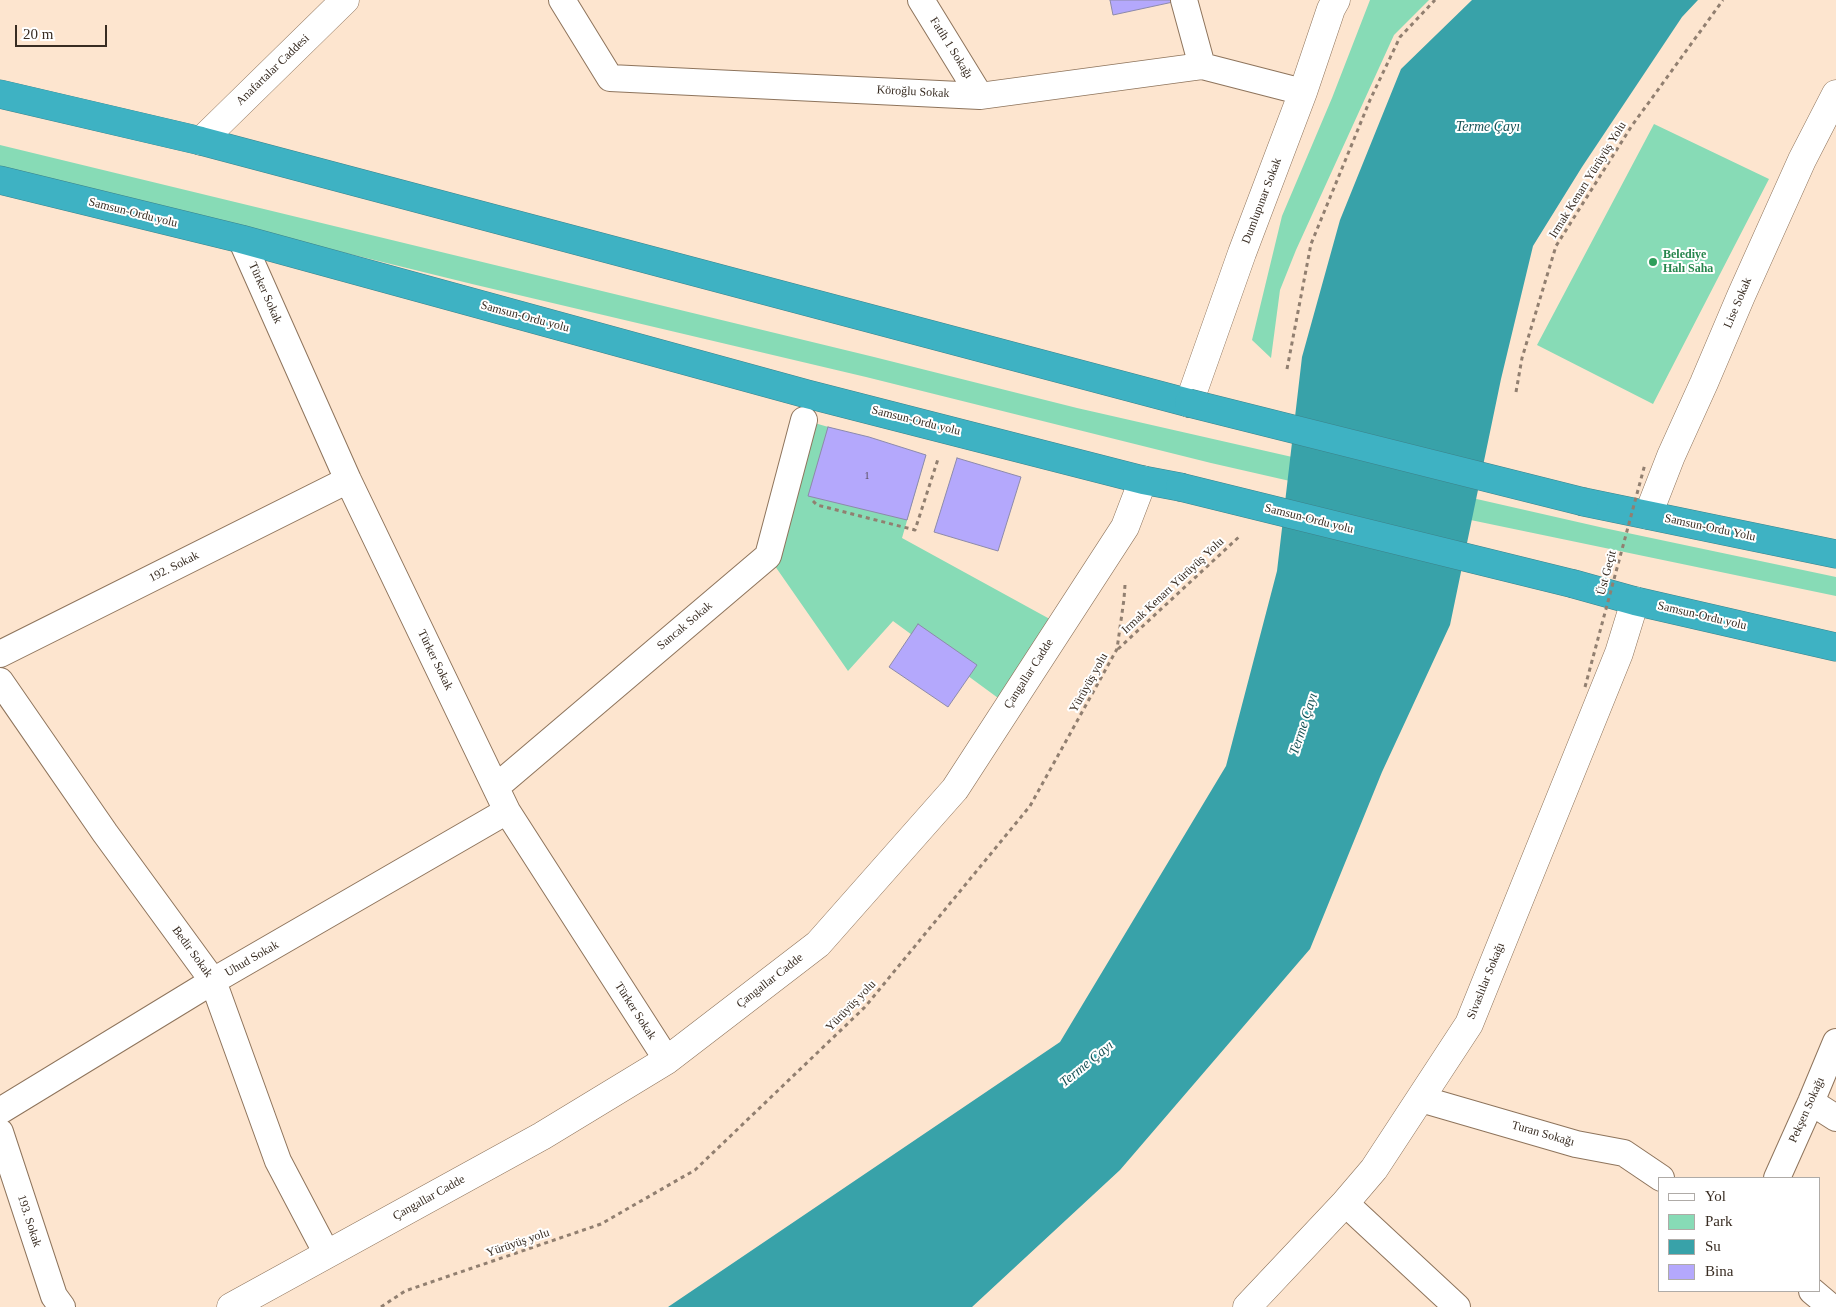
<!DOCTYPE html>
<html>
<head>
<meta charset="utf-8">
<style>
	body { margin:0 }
	#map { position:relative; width:1836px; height:1307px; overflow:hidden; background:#fde5cf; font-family:Georgia,serif }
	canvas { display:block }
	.legend { position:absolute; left:1658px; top:1177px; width:162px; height:115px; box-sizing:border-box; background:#fff; border:1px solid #afaba7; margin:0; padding:6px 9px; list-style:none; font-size:15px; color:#382c22 }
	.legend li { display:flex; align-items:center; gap:10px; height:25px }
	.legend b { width:25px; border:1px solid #afaba7 }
	.scale { position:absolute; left:15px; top:25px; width:92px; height:22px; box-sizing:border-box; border:2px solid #382c22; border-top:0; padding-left:6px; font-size:15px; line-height:18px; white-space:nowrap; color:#382c22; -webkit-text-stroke:4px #fff; paint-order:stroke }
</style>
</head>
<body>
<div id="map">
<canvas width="1836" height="1307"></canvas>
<ul class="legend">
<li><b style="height:6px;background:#fff"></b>Yol</li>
<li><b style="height:14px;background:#87dbb6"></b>Park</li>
<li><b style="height:14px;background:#38a2a9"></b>Su</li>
<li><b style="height:14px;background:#b4a8fc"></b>Bina</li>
</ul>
<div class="scale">20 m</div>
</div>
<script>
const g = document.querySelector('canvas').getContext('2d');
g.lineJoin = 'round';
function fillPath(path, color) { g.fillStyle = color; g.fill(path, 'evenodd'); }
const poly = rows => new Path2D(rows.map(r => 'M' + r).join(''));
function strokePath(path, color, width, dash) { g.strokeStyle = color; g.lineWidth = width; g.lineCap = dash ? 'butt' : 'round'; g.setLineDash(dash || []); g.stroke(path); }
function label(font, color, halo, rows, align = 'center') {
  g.font = font + ' Georgia,serif'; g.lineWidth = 4; g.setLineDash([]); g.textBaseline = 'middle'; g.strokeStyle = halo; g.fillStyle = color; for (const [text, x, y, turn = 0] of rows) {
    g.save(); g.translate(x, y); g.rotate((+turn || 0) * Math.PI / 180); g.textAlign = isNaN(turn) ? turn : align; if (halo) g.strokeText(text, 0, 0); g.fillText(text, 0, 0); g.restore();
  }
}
fillPath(poly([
	[1370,0,1429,0,1394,35,1296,250,1280,290,1271,358,1252,340,1282,216,1332,98],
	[1654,124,1769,179,1653,404,1537,345],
	[0,145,874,357,1077,408,1604,528,1836,577,1836,596,1360,497,1211,463,866,377,472,284,0,168],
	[804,420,926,455,902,538,1057,623,1009,706,893,621,848,671,768,556]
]), '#87dbb6');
fillPath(poly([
	[1472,0,1698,0,1682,17,1582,167,1533,246,1501,379,1450,625,1382,772,1310,949,1120,1170,972,1307,668,1307,1060,1042,1226,766,1277,571,1302,357,1340,220,1401,69]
]), '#38a2a9');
const building = poly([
	[1110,0,1173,0,1173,2,1113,15,1110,0],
	[828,427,869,437,926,455,907,520,808,496,828,427],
	[957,458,1021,477,998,551,934,532,957,458],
	[918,624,977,665,948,707,889,667,918,624]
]);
fillPath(building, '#b4a8fc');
strokePath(building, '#8d8aaa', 1);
const street = poly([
	[562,0,610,78,980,96,1202,66,1303,92],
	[921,0,980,96],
	[1184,0,1202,66],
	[241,239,348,480,507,811,667,1060],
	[0,654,348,480],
	[0,681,105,833,213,981,278,1161,327,1254],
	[496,787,768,556,804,420],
	[1421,1099,1576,1144,1624,1153,1661,1178],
	[1811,1102,1836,1118],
	[0,1111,213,981,507,811],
	[0,1132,54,1296,62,1307],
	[1777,1178,1811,1102,1836,1042],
	[1345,1203,1457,1307],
	[1812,1291,1831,1307]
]);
const secondary = poly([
	[201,141,345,0],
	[1189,403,1242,253,1303,92,1331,9,1336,0],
	[1648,515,1671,456,1704,383,1741,296,1802,160,1836,94],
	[231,1307,542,1136,667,1060,818,944,955,789,1125,527,1143,480],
	[1247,1307,1345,1203,1374,1169,1469,1024,1619,653,1635,601]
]);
const highway = poly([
	[0,94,201,141,1189,403],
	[0,180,241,239,807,394,1143,480,1180,487],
	[1584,502,1836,554],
	[1574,584,1635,601,1836,647]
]);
strokePath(street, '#8e745c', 28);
strokePath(secondary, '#8e745c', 29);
strokePath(highway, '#3c838b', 29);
strokePath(poly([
	[1287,369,1311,244,1370,100,1400,37,1435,0],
	[1516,392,1522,358,1556,246,1631,127,1723,0],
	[813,501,817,505,915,530,938,459],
	[1118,649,1241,535],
	[381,1307,405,1291,601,1224,695,1170,865,1007,1030,806,1117,649,1124,599,1125,585]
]), '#917f70', 3, [4, 4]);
strokePath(street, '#fff', 26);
strokePath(secondary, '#fff', 28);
strokePath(highway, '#3eb2c3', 28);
const highwayBridge = poly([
	[1189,403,1584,502],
	[1180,487,1574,584]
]);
strokePath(highwayBridge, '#3c838b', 29, []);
strokePath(poly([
	[1585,687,1645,464]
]), '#917f70', 3, [4, 4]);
strokePath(highwayBridge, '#3eb2c3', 28);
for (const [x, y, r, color] of [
	[1653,262,5,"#2e9e5b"]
]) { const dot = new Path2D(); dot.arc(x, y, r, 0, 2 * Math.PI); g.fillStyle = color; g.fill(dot); strokePath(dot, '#fff', 2); }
label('10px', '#574b58', null, [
	["1",867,476]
]);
label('12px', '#382c22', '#fff', [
	["Fatih 1 Sokağı",951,48,58],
	["Anafartalar Caddesi",273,70,-44],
	["Köroğlu Sokak",913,92,3],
	["Irmak Kenarı Yürüyüş Yolu",1588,180,-58],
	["Dumlupınar Sokak",1262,201,-69],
	["Samsun-Ordu yolu",133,213,14],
	["Türker Sokak",265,293,66],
	["Lise Sokak",1738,303,-67],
	["Samsun-Ordu yolu",525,317,15],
	["Samsun-Ordu yolu",916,421,14],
	["Samsun-Ordu yolu",1309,519,14],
	["Samsun-Ordu Yolu",1710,528,12],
	["192. Sokak",174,567,-27],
	["Üst Geçit",1607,573,-75],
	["Irmak Kenarı Yürüyüş Yolu",1173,586,-43],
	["Samsun-Ordu yolu",1702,616,13],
	["Sancak Sokak",685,626,-40],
	["Türker Sokak",435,660,64],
	["Çangallar Cadde",1029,674,-57],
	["Yürüyüş yolu",1089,683,-61],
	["Bedir Sokak",192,952,54],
	["Uhud Sokak",252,959,-30],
	["Çangallar Cadde",770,981,-38],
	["Sivaslılar Sokağı",1486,981,-68],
	["Yürüyüş yolu",851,1006,-46],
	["Türker Sokak",635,1011,57],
	["Pekşen Sokağı",1807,1110,-66],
	["Turan Sokağı",1543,1134,16],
	["Çangallar Cadde",429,1198,-29],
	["193. Sokak",29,1221,72],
	["Yürüyüş yolu",518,1243,-19]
]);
label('bold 12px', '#27864d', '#fff', [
	["Belediye",1663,255],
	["Halı Saha",1663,269]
], 'left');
label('italic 14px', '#165256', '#fff', [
	["Terme Çayı",1488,127],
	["Terme Çayı",1304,724,-72],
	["Terme Çayı",1087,1064,-39]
]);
</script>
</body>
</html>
